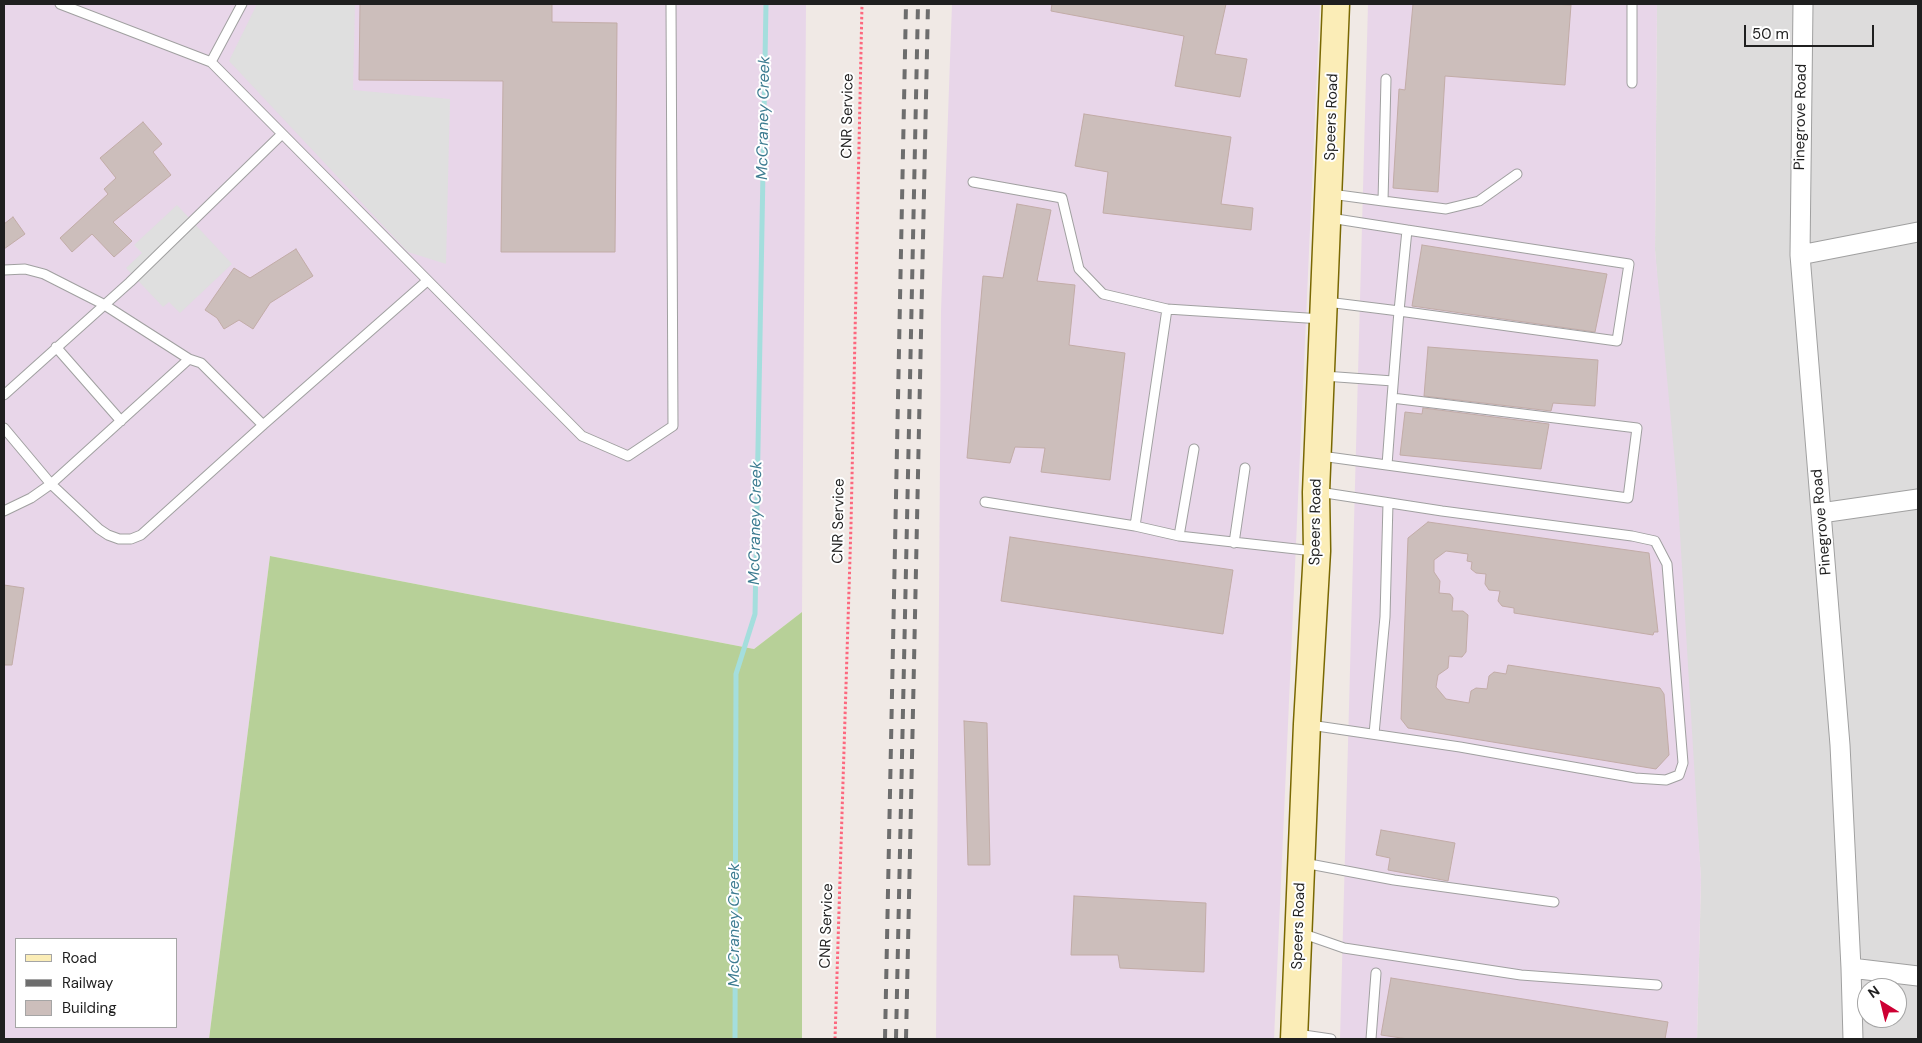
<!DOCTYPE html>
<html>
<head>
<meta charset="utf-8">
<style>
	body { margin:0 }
	#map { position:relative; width:1922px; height:1043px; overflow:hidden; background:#f0e9e5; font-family:"DM Sans",sans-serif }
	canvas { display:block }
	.frame { position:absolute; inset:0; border:5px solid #1f1f1f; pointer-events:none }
	.legend { position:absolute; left:15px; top:938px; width:162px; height:90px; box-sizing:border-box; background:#fff; border:1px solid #a5a5a5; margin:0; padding:6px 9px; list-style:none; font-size:15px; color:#1f1f1f }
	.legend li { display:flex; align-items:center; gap:10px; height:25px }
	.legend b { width:25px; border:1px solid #a5a5a5 }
	.north { position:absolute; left:1857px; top:978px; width:50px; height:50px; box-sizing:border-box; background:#fff; border:1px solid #a5a5a5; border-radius:50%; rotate:324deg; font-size:14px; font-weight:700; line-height:20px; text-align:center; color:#1f1f1f }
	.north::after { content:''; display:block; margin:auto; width:18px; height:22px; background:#cd0033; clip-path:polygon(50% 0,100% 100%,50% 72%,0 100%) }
	.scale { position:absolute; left:1744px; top:25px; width:130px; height:22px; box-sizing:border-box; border:2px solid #1f1f1f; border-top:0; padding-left:6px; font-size:15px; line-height:18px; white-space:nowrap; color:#1f1f1f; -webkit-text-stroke:4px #fff; paint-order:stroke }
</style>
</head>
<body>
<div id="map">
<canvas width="1922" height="1043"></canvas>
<div class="frame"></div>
<ul class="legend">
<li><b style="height:6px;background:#fbedb7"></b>Road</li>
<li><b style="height:6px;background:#6d6d6d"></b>Railway</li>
<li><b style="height:14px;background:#ccbebb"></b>Building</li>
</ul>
<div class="north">N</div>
<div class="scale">50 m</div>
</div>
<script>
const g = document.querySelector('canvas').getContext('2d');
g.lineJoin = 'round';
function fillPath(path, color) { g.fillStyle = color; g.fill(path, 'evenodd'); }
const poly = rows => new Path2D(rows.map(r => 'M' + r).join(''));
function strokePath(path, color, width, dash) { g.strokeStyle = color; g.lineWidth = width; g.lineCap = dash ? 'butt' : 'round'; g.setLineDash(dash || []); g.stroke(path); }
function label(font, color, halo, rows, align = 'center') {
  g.font = font + ' "DM Sans",sans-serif'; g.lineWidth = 4; g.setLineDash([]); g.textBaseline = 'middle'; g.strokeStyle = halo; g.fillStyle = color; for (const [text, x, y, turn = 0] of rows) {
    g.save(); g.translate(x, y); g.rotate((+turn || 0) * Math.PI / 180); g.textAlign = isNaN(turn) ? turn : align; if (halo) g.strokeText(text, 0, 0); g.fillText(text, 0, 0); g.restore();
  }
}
fillPath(poly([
	[1657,4,1918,4,1918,1039,1697,1039,1701,879,1655,250],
	[1867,988,1897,988,1897,1018,1867,1018]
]), '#dddcdc');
fillPath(poly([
	[4,4,806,4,802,612,754,649,270,556,209,1039,4,1039],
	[16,939,176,939,176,1027,16,1027],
	[952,4,1320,4,1274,1039,936,1039,941,311],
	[1368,4,1657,4,1655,250,1677,485,1701,879,1697,1039,1340,1039]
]), '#e8d6e9');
fillPath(poly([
	[270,556,754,649,802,612,802,1039,209,1039]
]), '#b7d098');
fillPath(poly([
	[257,4,355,4,353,90,450,99,446,264,408,252,229,61],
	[177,205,232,264,180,313,169,302,163,307,126,268,142,253,134,245]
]), '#dfdfdf');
strokePath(poly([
	[735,1039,736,674,755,614,766,4]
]), '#a4dedd', 5);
const building = poly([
	[360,4,552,4,552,22,617,23,615,252,501,252,503,81,359,80,360,4],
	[1052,4,1226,4,1215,54,1247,59,1240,97,1175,86,1184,36,1051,11,1052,4],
	[1413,4,1552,4,1571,5,1565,85,1445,76,1438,192,1393,188,1399,89,1405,90,1413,4],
	[1084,114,1231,137,1221,204,1253,208,1251,230,1103,213,1108,172,1075,166,1084,114],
	[143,122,162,144,153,152,171,175,113,222,132,241,114,257,92,234,72,252,60,238,108,194,104,189,116,178,100,158,143,122],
	[1017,204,1051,210,1037,281,1075,285,1069,345,1125,353,1110,480,1041,472,1045,448,1015,447,1010,463,967,458,983,276,1003,278,1017,204],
	[13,217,25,234,4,249,4,224,13,217],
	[1422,245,1607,274,1595,332,1412,306,1422,245],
	[296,249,313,276,270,303,253,329,239,320,224,329,217,318,205,310,234,268,250,278,296,249],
	[1428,347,1598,360,1595,406,1553,403,1551,411,1424,396,1428,347],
	[1423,408,1549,424,1541,469,1400,455,1405,412,1422,414,1423,408],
	[1428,522,1649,553,1658,632,1654,632,1653,635,1514,613,1514,608,1502,606,1498,601,1500,591,1489,590,1485,584,1486,574,1476,573,1471,569,1472,562,1467,561,1468,554,1446,551,1434,560,1434,572,1440,581,1439,593,1450,594,1453,598,1452,611,1463,611,1468,615,1466,652,1462,657,1449,656,1448,668,1438,675,1436,687,1446,699,1469,703,1471,691,1476,688,1487,689,1489,676,1494,672,1506,674,1508,665,1660,688,1664,694,1669,755,1656,769,1408,728,1401,719,1408,538,1428,522],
	[1010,537,1233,570,1223,634,1001,601,1010,537],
	[4,585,24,588,12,665,4,665,4,585],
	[964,721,987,723,990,865,968,865,964,721],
	[1381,830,1455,843,1448,881,1388,870,1390,858,1376,855,1381,830],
	[1074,896,1206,903,1204,972,1120,968,1118,955,1071,955,1074,896],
	[1391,978,1668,1022,1665,1039,1408,1039,1381,1035,1391,978]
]);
fillPath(building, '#ccbebb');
strokePath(building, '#c2aca7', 1);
const service = poly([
	[60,4,211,62,242,4],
	[1632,4,1632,83],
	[211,62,582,436,628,456,673,426,671,4],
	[973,182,1062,198,1079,269,1103,294,1167,309],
	[1331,194,1383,201,1386,79],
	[1383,201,1446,209,1479,201,1517,174],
	[1330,218,1407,230],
	[4,270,25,269,44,274,103,304,189,359,201,363,263,425],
	[56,347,121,421],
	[1324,376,1393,381],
	[4,395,130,282,282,134],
	[4,428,51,484,99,529,108,535,119,539,131,539,141,535,263,425,427,281],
	[1321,456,1628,498,1637,428,1392,398,1399,311,1407,230,1629,264,1617,341,1399,311,1327,302],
	[1387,465,1392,398],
	[985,502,1135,526,1179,536,1314,551],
	[4,511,31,498,51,484,189,359],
	[1135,526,1167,309,1322,319],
	[1179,536,1194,449],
	[1234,543,1245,468],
	[1310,725,1460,747,1635,778,1666,780,1679,775,1683,763,1667,564,1655,541,1632,536,1442,511,1319,492],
	[1374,734,1385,617,1388,503],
	[1304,863,1394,880,1554,902],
	[1301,933,1344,948,1521,975,1657,985],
	[1297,1034,1331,1039],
	[1371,1039,1376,973]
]);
const minor = poly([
	[1803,4,1800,255,1840,745,1851,968,1853,1039],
	[1800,255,1918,232],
	[1821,513,1918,499],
	[1851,968,1918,976]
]);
const secondary = poly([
	[1294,1039,1307,724,1317,551,1316,492,1336,4]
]);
strokePath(service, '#a0a0a0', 11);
strokePath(minor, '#a0a0a0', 21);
strokePath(secondary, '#796802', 29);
strokePath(poly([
	[835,1039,851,525,862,4]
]), '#fd687e', 3, [2.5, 2.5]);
strokePath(service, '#fff', 9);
strokePath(minor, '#fff', 19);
strokePath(secondary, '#fbedb7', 26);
strokePath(poly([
	[885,1039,906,4],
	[896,1039,918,4],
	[906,1039,928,4]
]), '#6d6d6d', 4, [10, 10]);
label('15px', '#1f1f1f', '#fff', [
	["CNR Service",848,116,-89],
	["Speers Road",1332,117,-88],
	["Pinegrove Road",1801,117,-89],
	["CNR Service",839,521,-89],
	["Speers Road",1316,522,-89],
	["Pinegrove Road",1822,522,-95],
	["CNR Service",827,926,-88],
	["Speers Road",1299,926,-88]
]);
label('italic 16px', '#3d7c91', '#fff', [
	["McCraney Creek",764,118,-89],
	["McCraney Creek",756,523,-89],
	["McCraney Creek",735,925,-90]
]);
</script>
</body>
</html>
